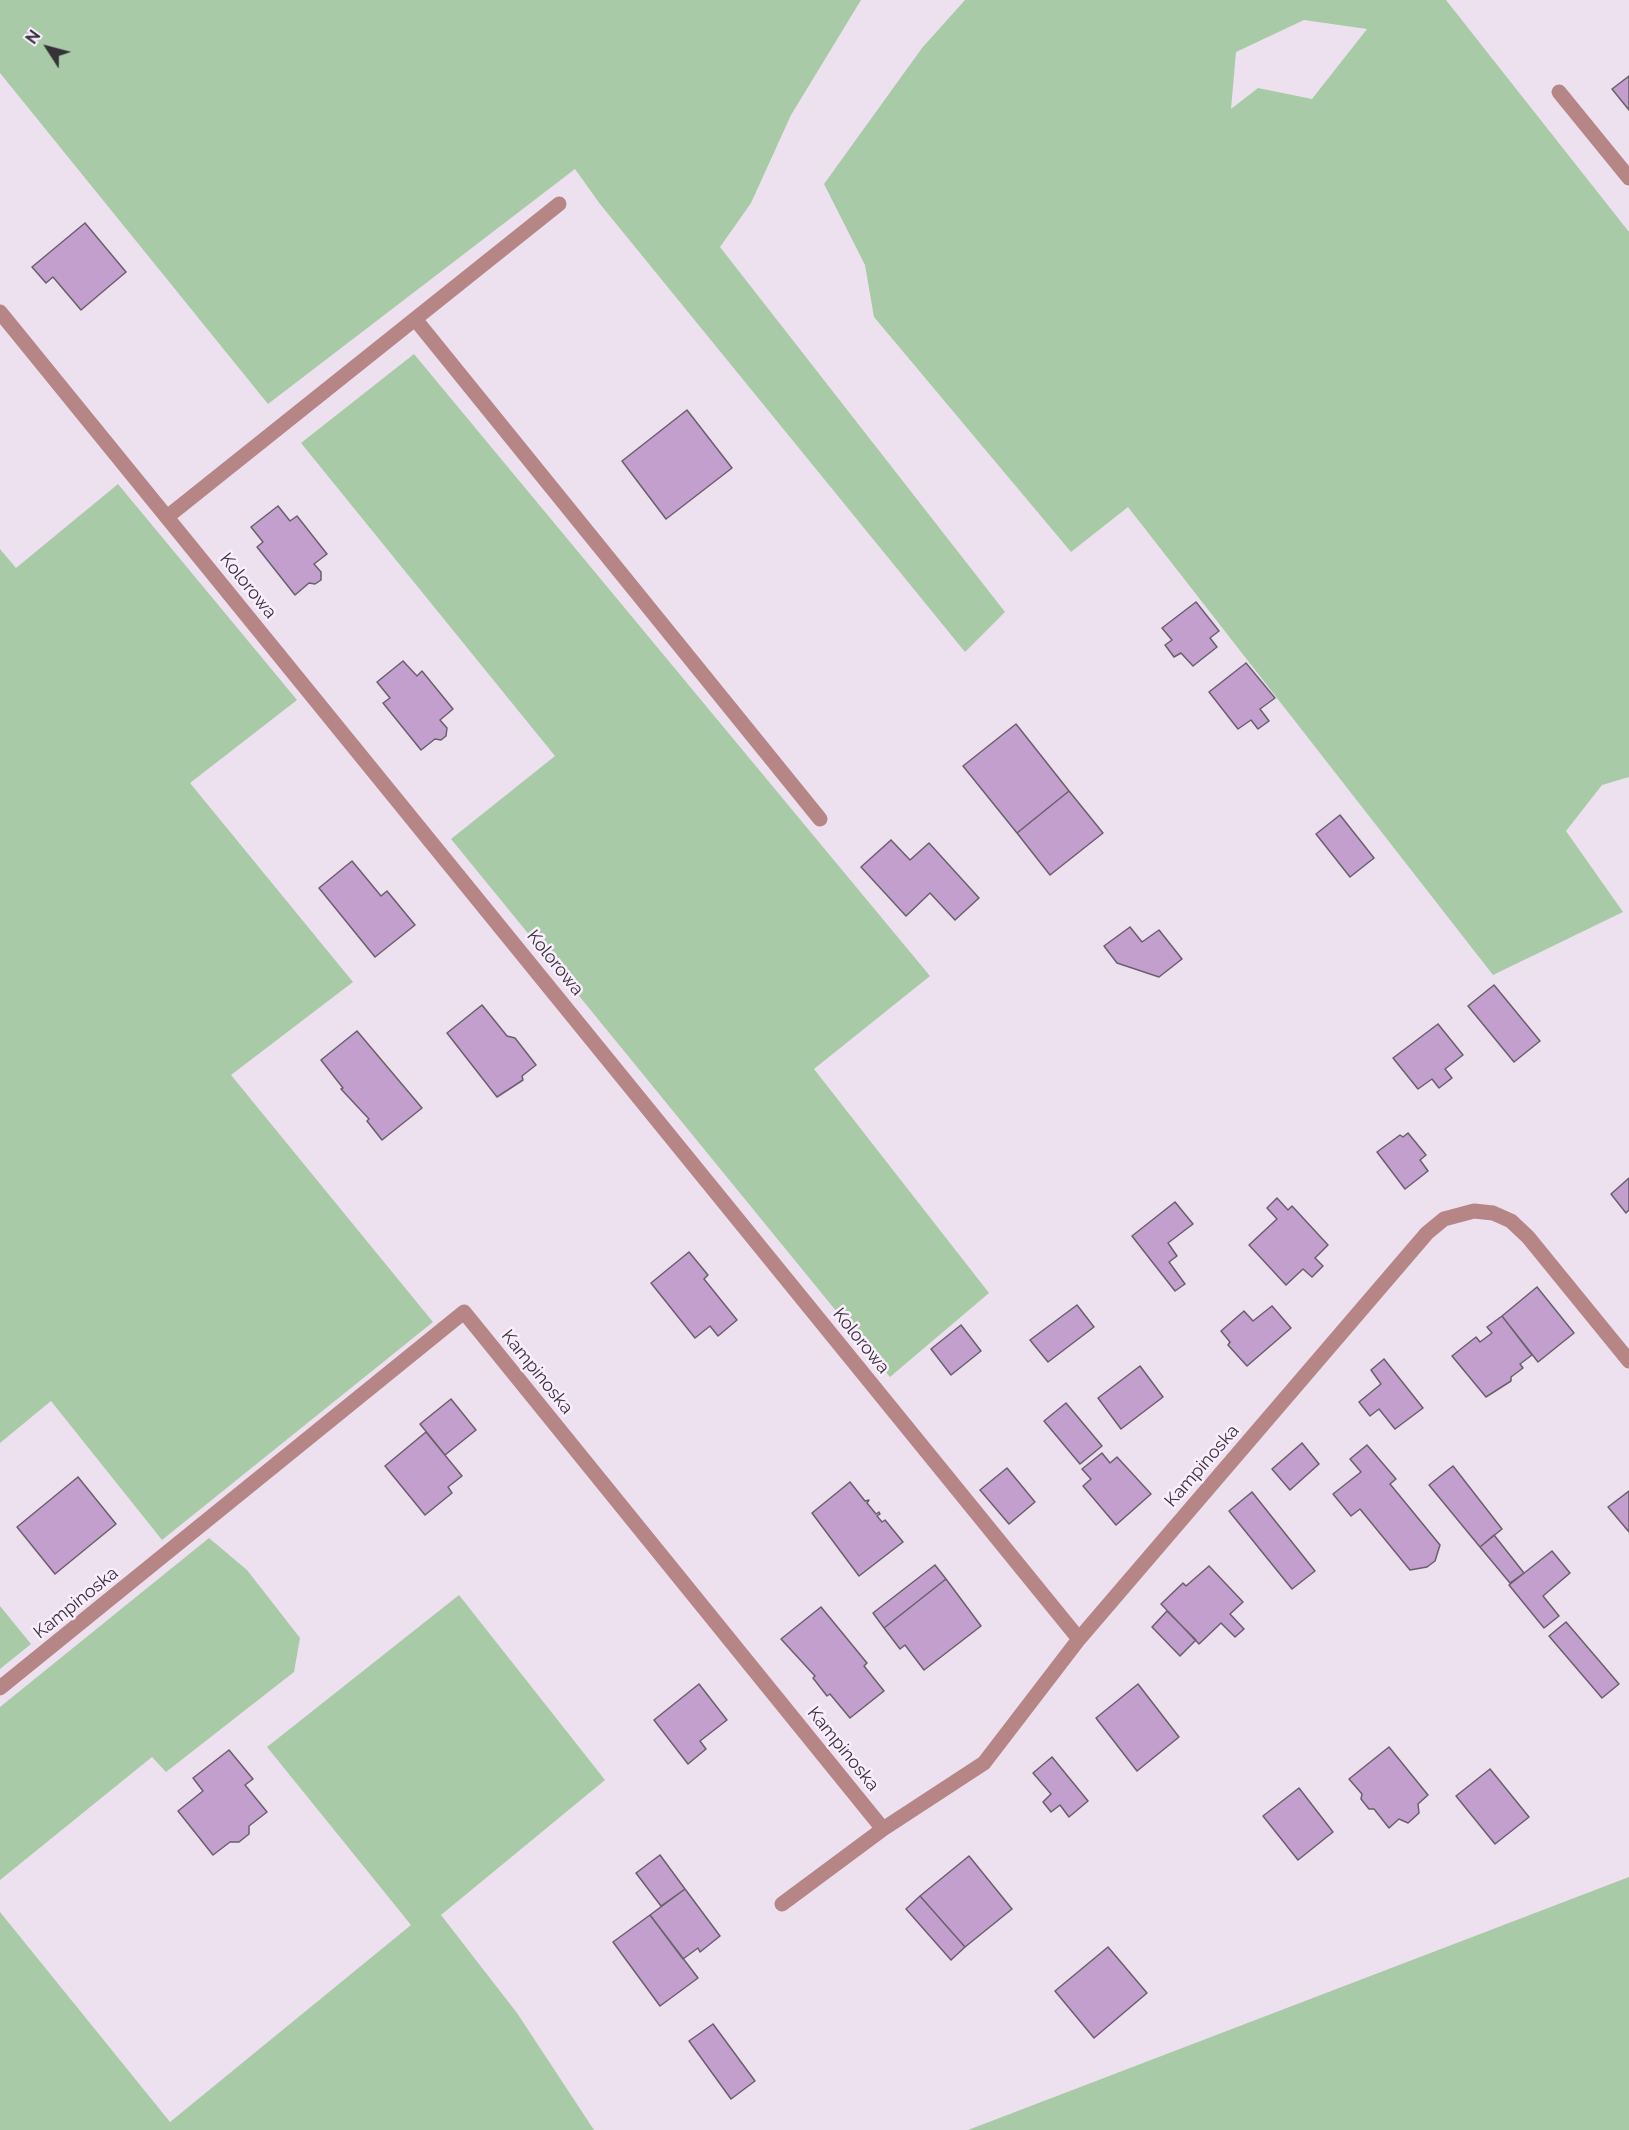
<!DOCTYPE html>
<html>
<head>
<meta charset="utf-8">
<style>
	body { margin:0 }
	#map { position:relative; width:1629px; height:2130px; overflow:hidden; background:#ede1f0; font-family:Raleway,sans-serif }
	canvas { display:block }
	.north { position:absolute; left:18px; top:18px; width:60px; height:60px; -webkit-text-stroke:4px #faeefe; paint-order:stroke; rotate:306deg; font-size:16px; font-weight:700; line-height:24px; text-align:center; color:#373238 }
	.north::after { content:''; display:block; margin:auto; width:21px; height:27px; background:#373238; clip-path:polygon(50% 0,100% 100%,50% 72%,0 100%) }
</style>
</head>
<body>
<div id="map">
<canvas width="1629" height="2130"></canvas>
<div class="north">N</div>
</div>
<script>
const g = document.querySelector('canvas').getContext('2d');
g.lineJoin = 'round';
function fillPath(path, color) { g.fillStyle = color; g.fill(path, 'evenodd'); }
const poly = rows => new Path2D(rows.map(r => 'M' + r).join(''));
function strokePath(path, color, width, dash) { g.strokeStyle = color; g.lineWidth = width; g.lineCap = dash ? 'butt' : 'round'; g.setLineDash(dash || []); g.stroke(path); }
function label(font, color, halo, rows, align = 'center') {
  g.font = font + ' Raleway,sans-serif'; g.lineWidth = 5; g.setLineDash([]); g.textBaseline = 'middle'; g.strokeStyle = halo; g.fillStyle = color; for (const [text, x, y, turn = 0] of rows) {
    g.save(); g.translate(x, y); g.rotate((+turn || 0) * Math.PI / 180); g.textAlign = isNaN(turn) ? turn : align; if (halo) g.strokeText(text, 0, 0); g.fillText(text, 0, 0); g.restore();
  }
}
fillPath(poly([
	[0,0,861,0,791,115,751,203,720,247,1005,612,965,652,600,204,575,169,268,404,0,73],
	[965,0,1446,0,1629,232,1629,777,1602,785,1566,831,1623,912,1493,975,1128,507,1071,552,874,317,865,265,824,184,922,48],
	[1304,20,1367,29,1312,99,1258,88,1231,109,1236,52],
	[414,354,930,976,814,1069,989,1293,890,1377,451,839,555,756,301,443],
	[118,484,297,700,190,783,353,982,231,1075,433,1322,162,1540,51,1401,0,1443,0,549,16,568],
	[209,1538,247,1570,300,1638,294,1672,166,1772,152,1757,0,1880,0,1707],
	[459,1595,605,1780,441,1915,517,2013,594,2130,0,2130,0,1912,170,2122,411,1925,267,1747],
	[0,1606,31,1644,0,1669],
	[1629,1877,1629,2130,968,2130]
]), '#a8caa6');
const building = poly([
	[1629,76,1629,110,1612,89,1629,76],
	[85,223,126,272,81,310,53,277,46,283,32,267,85,223],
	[687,410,732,468,666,519,622,461,687,410],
	[278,506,290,521,297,516,327,554,314,564,321,572,321,580,315,584,309,583,295,595,257,547,263,542,251,527,278,506],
	[1196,602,1219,631,1210,638,1217,647,1193,666,1181,653,1174,657,1165,645,1172,640,1162,628,1196,602],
	[403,661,417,676,422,671,453,709,440,720,447,728,446,736,441,740,435,739,421,750,383,703,390,698,377,682,403,661],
	[1246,663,1275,698,1260,709,1269,721,1258,729,1251,720,1238,729,1209,692,1246,663],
	[1016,724,1069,791,1017,833,963,766,1016,724],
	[1069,791,1103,833,1050,875,1017,833,1069,791],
	[1340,815,1374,858,1350,877,1316,834,1340,815],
	[891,840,910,860,929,843,979,898,955,920,930,893,906,916,861,867,891,840],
	[352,861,381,896,387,891,415,925,375,957,319,888,352,861],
	[1130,927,1142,942,1159,930,1182,959,1159,977,1117,963,1104,946,1130,927],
	[1494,985,1540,1041,1514,1062,1468,1006,1494,985],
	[482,1005,507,1036,515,1038,536,1065,522,1076,523,1080,497,1097,447,1033,482,1005],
	[1438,1024,1463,1055,1445,1069,1452,1078,1439,1088,1432,1079,1418,1089,1393,1058,1438,1024],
	[357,1031,422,1108,382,1140,367,1121,369,1119,341,1089,343,1088,321,1060,357,1031],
	[1408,1133,1426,1155,1420,1160,1428,1171,1405,1189,1377,1152,1400,1135,1403,1137,1408,1133],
	[1629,1178,1629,1210,1626,1213,1611,1194,1629,1178],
	[1277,1198,1288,1210,1292,1206,1328,1245,1315,1258,1323,1266,1312,1277,1303,1269,1286,1285,1249,1245,1277,1219,1267,1208,1277,1198],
	[1175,1202,1193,1224,1168,1243,1177,1256,1169,1262,1185,1284,1175,1291,1132,1236,1175,1202],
	[689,1252,708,1275,704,1279,737,1320,718,1336,710,1326,695,1338,651,1283,689,1252],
	[1537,1287,1574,1333,1538,1362,1502,1316,1537,1287],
	[1077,1305,1094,1327,1048,1362,1030,1340,1077,1305],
	[1272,1306,1291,1328,1247,1366,1228,1345,1230,1342,1221,1331,1244,1311,1253,1321,1272,1306],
	[1502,1316,1532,1355,1520,1364,1523,1368,1511,1377,1511,1381,1486,1397,1452,1356,1476,1337,1480,1342,1492,1333,1487,1327,1502,1316],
	[961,1325,981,1351,951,1375,931,1349,961,1325],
	[1384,1359,1423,1408,1395,1429,1379,1409,1370,1416,1359,1402,1381,1384,1371,1370,1384,1359],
	[1140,1366,1163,1397,1121,1429,1098,1398,1140,1366],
	[451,1399,476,1430,445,1455,420,1424,451,1399],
	[1066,1403,1102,1446,1080,1464,1044,1421,1066,1403],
	[426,1432,462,1476,448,1487,452,1493,425,1515,385,1466,426,1432],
	[1302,1443,1319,1464,1290,1490,1272,1469,1302,1443],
	[1367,1445,1396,1479,1390,1484,1440,1545,1435,1561,1427,1567,1410,1570,1360,1509,1351,1516,1333,1494,1361,1472,1350,1459,1367,1445],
	[1102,1453,1110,1463,1117,1457,1151,1494,1116,1525,1083,1486,1091,1479,1082,1469,1102,1453],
	[1453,1466,1502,1529,1480,1547,1429,1485,1453,1466],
	[1007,1468,1035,1502,1009,1524,980,1490,1007,1468],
	[78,1477,116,1524,55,1574,17,1527,78,1477],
	[850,1482,865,1501,869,1500,867,1503,876,1514,879,1512,880,1514,877,1516,882,1522,885,1520,903,1542,859,1576,812,1513,850,1482],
	[1629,1491,1629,1532,1608,1507,1629,1491],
	[1252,1492,1315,1571,1292,1589,1229,1511,1252,1492],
	[1494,1535,1524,1573,1510,1583,1480,1547,1494,1535],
	[1552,1551,1570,1573,1543,1596,1559,1616,1544,1628,1509,1585,1552,1551],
	[935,1565,946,1579,884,1628,873,1613,935,1565],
	[1209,1566,1243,1602,1230,1614,1244,1629,1235,1637,1221,1623,1199,1644,1161,1604,1183,1583,1186,1586,1209,1566],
	[946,1579,981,1626,924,1670,905,1645,900,1649,884,1628,946,1579],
	[821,1607,867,1663,864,1666,884,1691,850,1718,830,1694,827,1696,813,1678,815,1676,781,1639,821,1607],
	[1167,1611,1196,1640,1180,1656,1152,1627,1167,1611],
	[1566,1622,1619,1684,1602,1698,1549,1636,1566,1622],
	[699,1684,727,1720,700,1741,706,1749,688,1764,654,1720,699,1684],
	[1138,1684,1179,1737,1137,1771,1096,1718,1138,1684],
	[1389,1747,1428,1795,1418,1804,1419,1813,1408,1823,1399,1819,1389,1828,1374,1809,1369,1809,1361,1799,1362,1794,1349,1779,1389,1747],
	[229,1750,253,1779,245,1785,267,1812,249,1826,249,1834,239,1842,230,1842,213,1855,178,1811,203,1791,193,1778,229,1750],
	[1052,1757,1088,1801,1069,1817,1060,1805,1051,1812,1043,1802,1051,1794,1033,1773,1052,1757],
	[1490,1769,1529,1817,1495,1844,1456,1796,1490,1769],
	[1299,1788,1333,1832,1298,1860,1263,1816,1299,1788],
	[660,1855,685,1889,661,1906,636,1873,660,1855],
	[969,1856,1012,1909,965,1947,920,1896,969,1856],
	[685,1889,720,1936,700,1952,698,1948,683,1959,650,1915,685,1889],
	[920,1896,965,1947,951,1960,906,1909,920,1896],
	[650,1915,698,1978,660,2006,613,1942,650,1915],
	[1108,1947,1147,1993,1094,2038,1055,1991,1108,1947],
	[713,2024,755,2081,731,2099,689,2041,713,2024]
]);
fillPath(building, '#c39fcd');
strokePath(building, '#6a5f6d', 1.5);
strokePath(poly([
	[1559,92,1629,178],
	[0,312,1079,1639],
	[415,319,820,819],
	[167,517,559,204],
	[0,1688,464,1312,883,1829],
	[782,1904,883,1829,984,1763,1079,1639,1427,1233,1444,1219,1474,1211,1493,1213,1511,1221,1528,1237,1629,1361]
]), '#b68586', 15);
label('18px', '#373238', '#faeefe', [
	["Kolorowa",248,586,51],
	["Kolorowa",555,963,51],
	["Kolorowa",861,1341,51],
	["Kampinoska",537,1372,51],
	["Kampinoska",1202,1466,-49],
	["Kampinoska",76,1603,-39],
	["Kampinoska",843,1749,51]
]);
</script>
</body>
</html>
